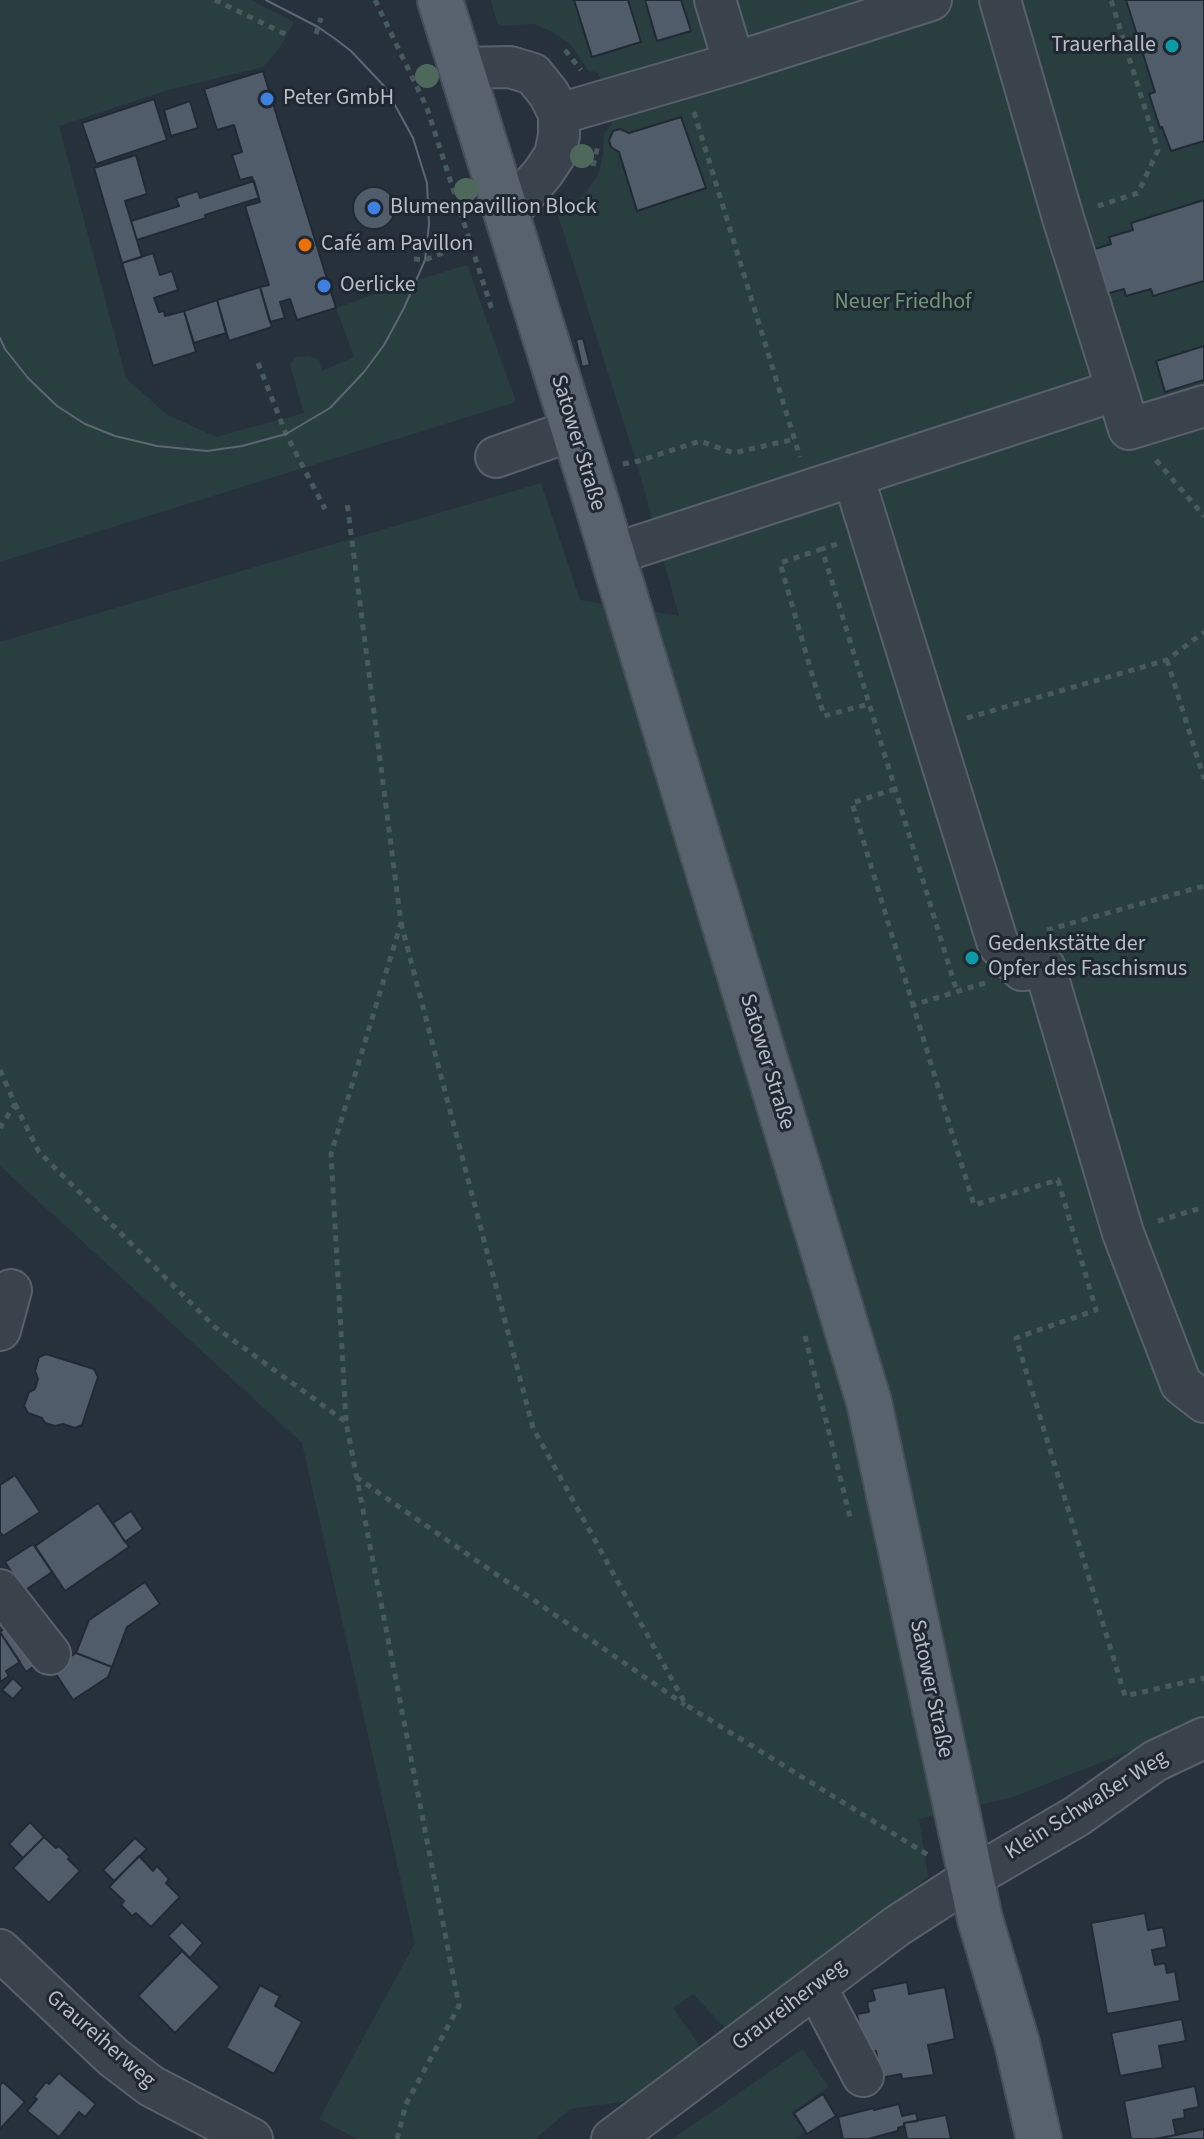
<!DOCTYPE html>
<html>
<head>
<meta charset="utf-8">
<style>
	body { margin:0 }
	canvas { display:block; background:#26313c }
</style>
</head>
<body>
<canvas width="1204" height="2139"></canvas>
<script>
const g = document.querySelector('canvas').getContext('2d');
g.lineJoin = 'round';
function fillPath(path, color) { g.fillStyle = color; g.fill(path, 'evenodd'); }
const poly = rows => new Path2D(rows.map(r => 'M' + r).join(''));
function strokePath(path, color, width, dash) { g.strokeStyle = color; g.lineWidth = width; g.lineCap = dash ? 'butt' : 'round'; g.setLineDash(dash || []); g.stroke(path); }
function label(font, color, halo, rows, align = 'center') {
  g.font = font + ' "Source Sans 3",sans-serif'; g.lineWidth = 6; g.setLineDash([]); g.textBaseline = 'middle'; g.strokeStyle = halo; g.fillStyle = color; for (const [text, x, y, turn = 0] of rows) {
    g.save(); g.translate(x, y); g.rotate((+turn || 0) * Math.PI / 180); g.textAlign = isNaN(turn) ? turn : align; if (halo) g.strokeText(text, 0, 0); g.fillText(text, 0, 0); g.restore();
  }
}
fillPath(poly([
	[0,0,251,0,294,22,279,49,263,67,168,90,59,126,126,378,166,414,216,437,304,413,290,365,296,357,309,356,319,360,322,371,354,357,336,308,404,284,467,265,516,402,0,562],
	[491,0,1204,0,1204,1722,1013,1797,919,1819,928,1877,725,2028,693,1994,673,2008,702,2049,642,2099,570,2109,535,2139,357,2139,319,2119,415,1943,302,1443,0,1166,0,642,541,483,580,600,679,616,636,461,557,212,584,195,599,173,603,153,604,134,612,124,601,79,597,72,589,71,570,44,553,32,534,24,501,26,497,23],
	[803,2049,828,2087,791,2113,805,2132,796,2139,672,2139]
]), '#293e3e');
const building = poly([
	[574,0,628,0,641,42,592,57,574,0],
	[645,0,681,0,691,31,657,41,645,0],
	[1126,0,1204,0,1204,141,1171,151,1162,127,1160,128,1149,94,1155,92,1126,0],
	[263,71,336,308,297,320,290,299,280,302,285,318,270,322,260,287,269,285,245,206,260,202,252,177,240,180,232,155,242,152,234,125,217,130,204,89,263,71],
	[154,99,167,140,96,164,82,123,154,99],
	[190,101,198,128,171,136,164,110,190,101],
	[681,117,706,188,637,211,619,152,611,147,609,140,613,131,620,129,629,133,681,117],
	[136,155,147,194,125,201,142,257,122,263,94,168,136,155],
	[254,181,259,198,205,215,206,218,137,240,131,221,179,206,176,198,198,191,200,198,254,181],
	'353 208a21 21 0 1 1 42 0a21 21 0 1 1-42 0Z',
	[1204,200,1204,281,1153,296,1151,289,1126,296,1124,289,1099,296,1085,252,1111,244,1109,237,1133,230,1131,223,1204,200],
	[153,253,160,275,172,271,178,290,154,298,159,312,164,311,165,316,184,311,196,352,153,366,122,263,153,253],
	[260,287,272,327,229,341,217,300,260,287],
	[217,300,226,333,194,343,184,311,217,300],
	[583,338,590,365,582,367,576,340,583,338],
	[1204,346,1204,380,1165,392,1156,361,1204,346],
	[46,1354,94,1369,98,1377,82,1425,75,1428,63,1424,55,1426,45,1423,42,1418,28,1413,24,1406,29,1392,35,1389,38,1379,35,1371,39,1357,46,1354],
	[15,1475,40,1512,3,1536,0,1532,0,1485,15,1475],
	[98,1503,129,1547,65,1591,35,1546,98,1503],
	[131,1511,143,1529,125,1542,113,1523,131,1511],
	[33,1544,52,1572,24,1591,5,1562,33,1544],
	[145,1582,160,1604,127,1627,112,1667,76,1653,89,1620,145,1582],
	[14,1620,41,1661,26,1672,0,1632,14,1620],
	[0,1632,20,1662,6,1671,9,1676,0,1682,0,1632],
	[76,1653,112,1667,108,1677,73,1700,52,1668,76,1653],
	[13,1678,23,1688,13,1699,2,1690,13,1678],
	[30,1822,44,1837,23,1858,9,1844,30,1822],
	[44,1837,56,1848,59,1846,70,1857,68,1859,80,1871,49,1903,13,1868,44,1837],
	[135,1838,147,1849,114,1881,103,1870,135,1838],
	[139,1856,153,1871,157,1866,169,1879,166,1883,180,1897,151,1927,136,1913,132,1916,121,1905,124,1901,109,1887,139,1856],
	[1145,1913,1148,1930,1163,1927,1167,1947,1152,1950,1155,1965,1165,1963,1167,1973,1175,1971,1180,2001,1107,2014,1091,1923,1145,1913],
	[182,1922,203,1943,190,1958,168,1936,182,1922],
	[182,1951,220,1987,175,2033,138,1996,182,1951],
	[907,1982,909,1994,945,1987,955,2039,928,2045,934,2075,902,2079,901,2074,881,2078,876,2051,864,2053,857,2014,869,2012,867,2002,875,2000,872,1989,907,1982],
	[260,1985,280,1996,275,2006,302,2022,274,2074,226,2048,260,1985],
	[1182,2019,1186,2041,1159,2046,1163,2068,1120,2076,1111,2033,1182,2019],
	[59,2073,96,2104,85,2117,79,2112,59,2137,27,2111,37,2099,34,2097,46,2082,49,2084,59,2073],
	[3,2082,25,2102,0,2129,0,2085,3,2082],
	[1195,2086,1199,2107,1184,2110,1185,2118,1173,2120,1176,2135,1155,2139,1131,2139,1124,2101,1195,2086],
	[823,2094,836,2116,807,2134,794,2113,823,2094],
	[899,2104,902,2116,916,2113,918,2121,904,2123,904,2126,898,2128,898,2131,868,2139,843,2139,838,2117,874,2108,874,2110,899,2104],
	[946,2115,951,2139,907,2139,904,2123,946,2115],
	[1204,2129,1204,2139,1155,2139,1176,2135,1204,2129]
]);
fillPath(building, '#515c6a');
strokePath(building, '#212933', 2);
const minor = poly([
	[715,0,734,63],
	[1000,0,1063,218,1117,390],
	[459,68,510,67,533,74,549,94,559,114,734,63,931,0],
	[506,216,543,173,555,155,559,135,559,114],
	[496,457,573,430],
	[853,476,998,944,1022,970,1045,968,1123,1233,1181,1384,1204,1402],
	[611,555,1117,390,1129,429,1204,406],
	[0,1330,11,1290],
	[0,1590,50,1654],
	[0,1950,113,2057,151,2086,252,2139],
	[816,1987,863,2076],
	[612,2139,897,1926,971,1878,1077,1816,1155,1761,1204,1738]
]);
const major = poly([
	[440,0,597,504,869,1402,980,1919,1017,2043,1039,2139]
]);
strokePath(minor, '#58606a', 44);
strokePath(major, '#464e58', 48);
strokePath(poly([
	[215,0,287,35],
	[375,0,427,108,493,313],
	[316,34,321,18],
	[565,50,581,70],
	[694,112,800,457],
	[593,166,598,145],
	[1098,206,1138,193,1158,150,1111,0],
	[414,259,425,260,470,242],
	[258,363,286,434,325,509],
	[1156,460,1204,516],
	[623,464,639,461,700,441,733,453,795,439],
	[837,544,822,549,957,992],
	[822,549,780,563,824,716,869,704],
	[1167,660,1204,779],
	[967,718,1167,660,1204,632],
	[895,789,852,803,913,1005],
	[401,923,533,1428,686,1705,928,1855],
	[1047,930,1204,886],
	[985,983,913,1005,974,1205,1058,1180,1096,1310,1016,1338,1125,1696,1204,1678],
	[0,1070,15,1104,0,1128],
	[15,1104,39,1152,215,1327,346,1422,459,2006,406,2104,397,2139],
	[1158,1221,1204,1207],
	[805,1336,851,1521],
	[346,1421,331,1154,401,923,347,502],
	[356,1477,685,1705]
]), '#485b5c', 5, [6, 6]);
strokePath(minor, '#3a424c', 40);
strokePath(major, '#58626c', 44);
strokePath(poly([
	[0,338,5,349,28,378,57,406,85,424,115,436,157,446,207,451,242,446,286,434,330,408,364,372,384,345,404,308,425,260,429,224,427,183,413,138,385,87,351,51,334,38,318,27,266,0]
]), '#5c6773', 2);
g.fillStyle = '#4e695c';
for (const [x, y] of [
	[427,76],
	[582,156],
	[466,190]
]) { g.beginPath(); g.arc(x, y, 12, 0, 2 * Math.PI); g.fill(); }
for (const [x, y, r, color] of [
	[1172,46,8,"#0f9aa8"],
	[267,99,8,"#3f7fe0"],
	[374,208,8,"#3f7fe0"],
	[305,245,8,"#e8710a"],
	[324,286,8,"#3f7fe0"],
	[972,958,8,"#0f9aa8"]
]) { const dot = new Path2D(); dot.arc(x, y, r, 0, 2 * Math.PI); g.fillStyle = color; g.fill(dot); strokePath(dot, '#1f2731', 3); }
label('22px', '#b6bdc7', '#1f2731', [
	["Trauerhalle",1156,46,"right"],
	["Peter GmbH",283,99],
	["Blumenpavillion Block",390,208],
	["Café am Pavillon",321,245],
	["Oerlicke",340,286],
	["Gedenkstätte der",988,945],
	["Opfer des Faschismus",988,970]
], 'left');
label('22px', '#6f9676', '#1f2731', [
	["Neuer Friedhof",903,303]
]);
label('22px', '#b6bdc7', '#1f2731', [
	["Satower Straße",577,443,73],
	["Satower Straße",766,1062,73],
	["Satower Straße",930,1689,78],
	["Klein Schwaßer Weg",1087,1806,-32],
	["Graureiherweg",790,2006,-37],
	["Graureiherweg",100,2040,41]
]);
</script>
</body>
</html>
